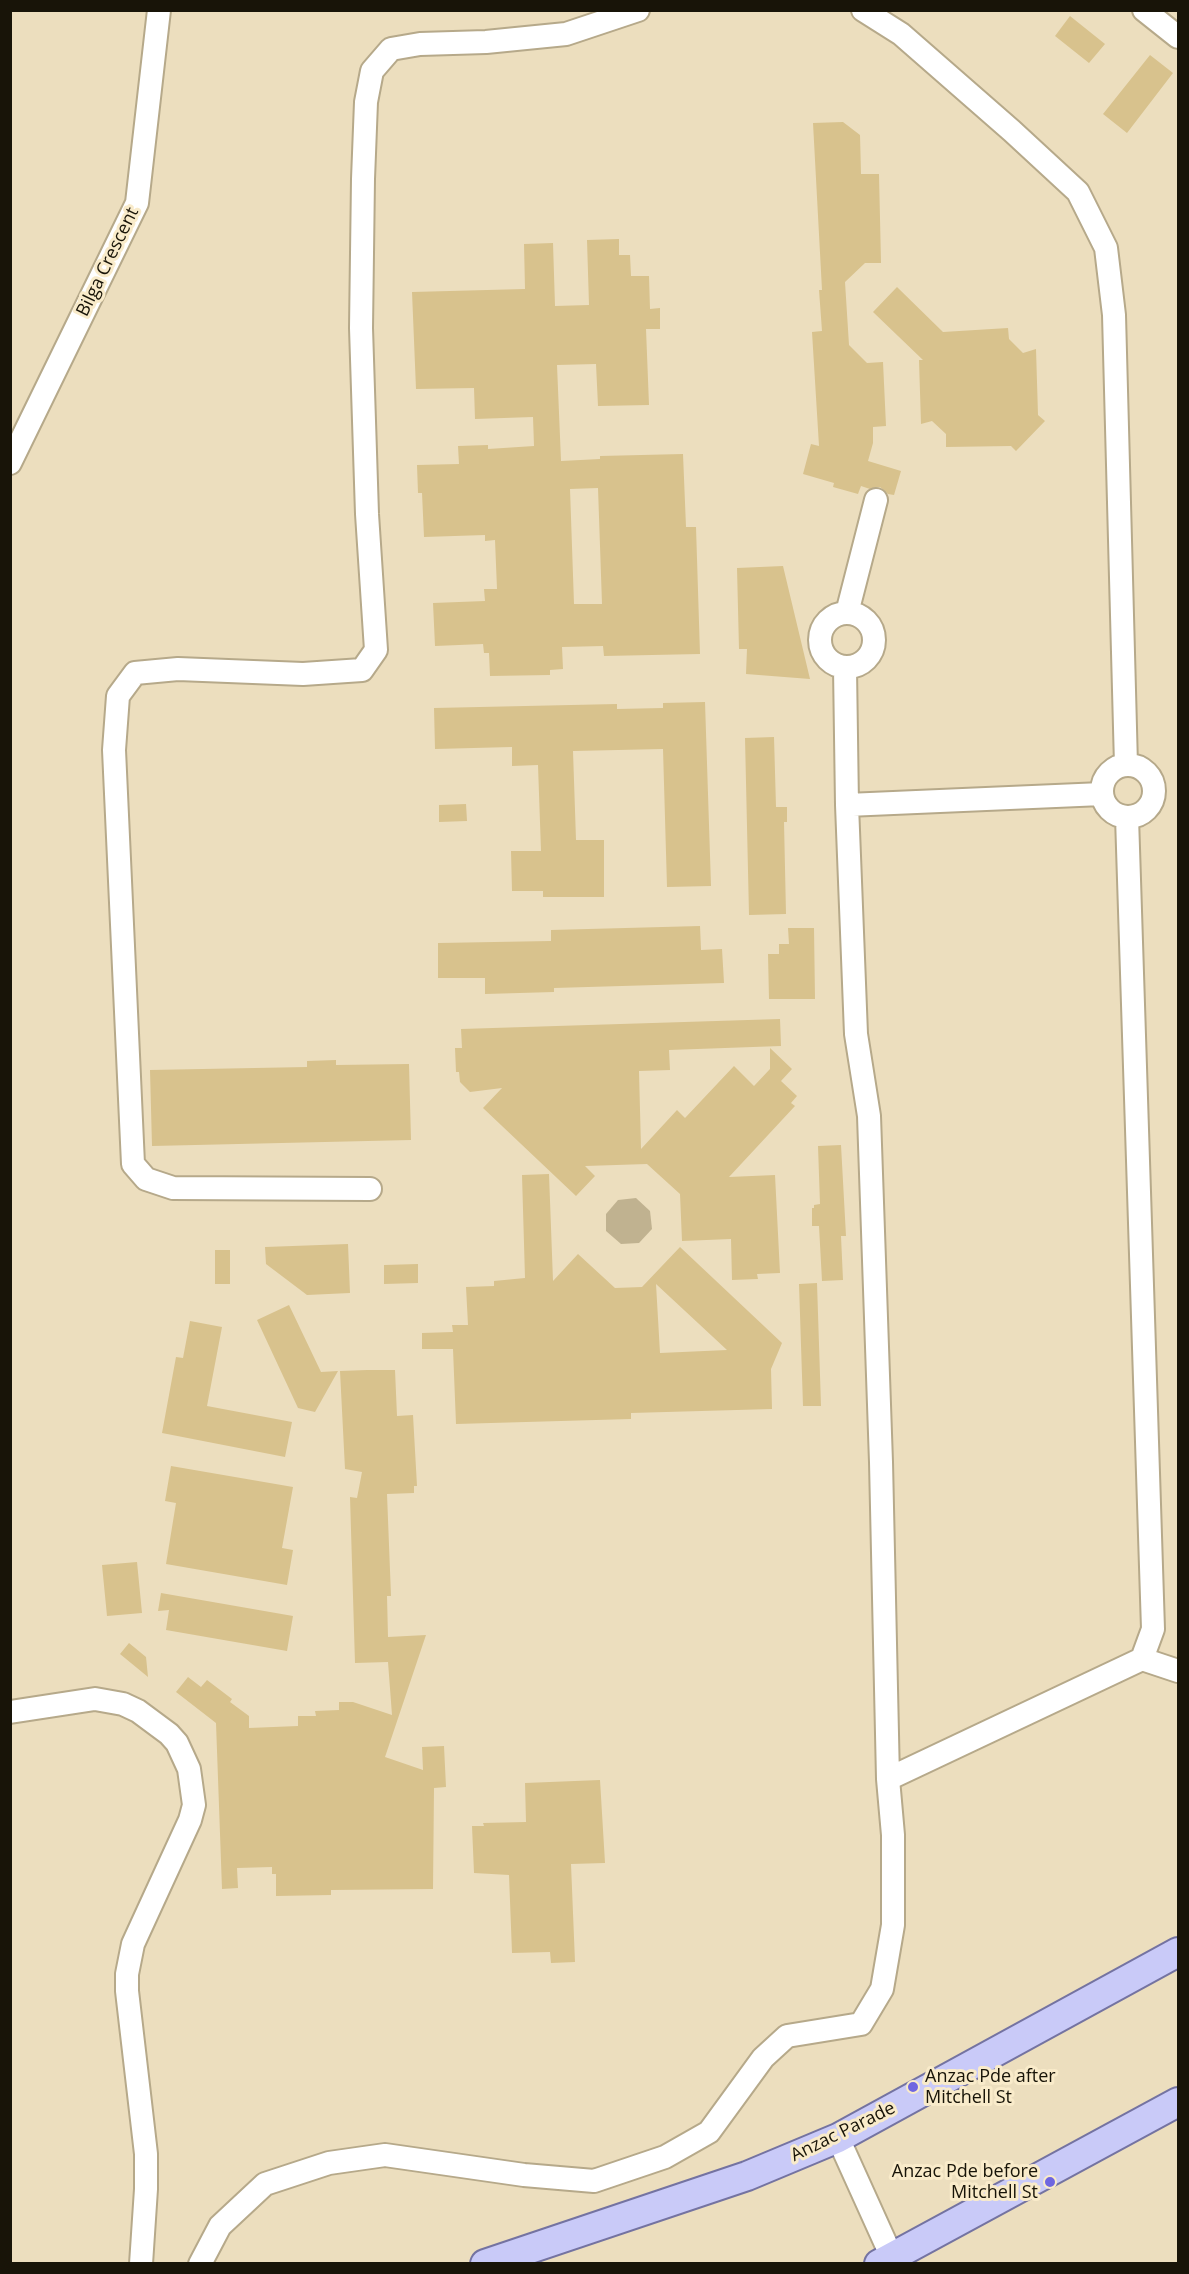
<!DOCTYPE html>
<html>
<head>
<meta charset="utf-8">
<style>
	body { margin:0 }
	#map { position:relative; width:1189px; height:2274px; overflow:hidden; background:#ecdebe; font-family:"Open Sans",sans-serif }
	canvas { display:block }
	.frame { position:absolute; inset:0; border:12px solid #181408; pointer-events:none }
</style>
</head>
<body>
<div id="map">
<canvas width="1189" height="2274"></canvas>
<div class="frame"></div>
</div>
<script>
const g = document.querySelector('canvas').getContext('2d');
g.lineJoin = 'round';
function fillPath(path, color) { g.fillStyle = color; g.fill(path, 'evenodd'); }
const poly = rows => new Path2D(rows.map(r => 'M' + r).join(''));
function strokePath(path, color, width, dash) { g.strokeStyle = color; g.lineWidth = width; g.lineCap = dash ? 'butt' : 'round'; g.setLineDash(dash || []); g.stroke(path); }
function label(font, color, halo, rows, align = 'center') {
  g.font = font + ' "Open Sans",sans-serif'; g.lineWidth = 6; g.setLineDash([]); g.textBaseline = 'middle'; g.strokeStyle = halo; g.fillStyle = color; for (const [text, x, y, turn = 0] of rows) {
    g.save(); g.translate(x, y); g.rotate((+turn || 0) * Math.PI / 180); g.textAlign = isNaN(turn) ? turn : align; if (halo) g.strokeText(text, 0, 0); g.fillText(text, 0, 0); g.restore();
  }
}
fillPath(poly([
	[636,1198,650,1211,652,1229,639,1243,621,1244,606,1231,606,1214,618,1200]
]), '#c0b290');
fillPath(poly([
	[1070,16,1105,44,1089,63,1055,36],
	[1150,55,1173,73,1127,133,1103,114],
	[843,122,860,135,861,174,879,174,881,263,865,263,845,282,849,345,867,363,883,362,886,426,873,427,873,443,868,461,901,471,894,495,888,494,880,487,870,489,861,486,858,494,833,487,834,483,803,474,811,444,819,446,812,332,822,331,819,290,822,290,813,123],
	[619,239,619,255,630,255,631,276,649,276,650,309,660,308,660,329,646,329,649,405,598,406,596,364,557,365,561,461,600,459,600,456,683,454,686,527,696,527,700,654,604,656,603,646,562,647,563,669,550,670,550,675,490,676,489,653,484,653,483,644,435,646,433,603,485,601,484,589,497,589,495,540,485,541,485,535,424,537,422,493,418,493,417,465,459,464,458,446,488,445,488,449,534,446,533,417,475,419,474,388,416,389,412,292,525,289,524,244,553,243,555,306,589,305,587,240],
	[598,488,602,604,574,604,570,489],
	[897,287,943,332,1008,328,1009,339,1023,353,1036,349,1038,415,1045,421,1016,451,1011,446,946,447,946,434,932,421,921,424,919,360,923,360,873,312],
	[783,566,810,679,746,674,747,649,739,649,737,568],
	[705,702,711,886,667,887,663,749,573,751,576,840,604,840,604,897,543,897,543,891,512,891,511,851,541,851,538,765,512,766,512,747,435,749,434,708,617,704,617,709,663,708,663,703],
	[774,737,776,807,787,807,787,822,784,822,786,914,749,915,745,738],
	[466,804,467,821,439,822,439,805],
	[700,926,701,950,722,949,724,983,554,988,554,992,485,994,485,978,438,978,438,943,551,941,551,930],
	[788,928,814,928,815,999,769,999,768,954,779,954,779,944,789,944],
	[780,1019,781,1046,669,1050,670,1070,639,1071,641,1149,677,1110,685,1118,734,1066,754,1086,770,1069,770,1048,792,1069,781,1081,797,1096,791,1103,795,1106,729,1177,775,1175,780,1273,757,1274,758,1279,732,1280,731,1239,682,1241,680,1194,647,1164,585,1166,595,1176,576,1196,483,1108,502,1088,470,1092,460,1082,459,1072,456,1072,455,1048,462,1048,461,1029],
	[336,1060,336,1065,409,1064,411,1140,152,1146,150,1070,307,1067,307,1061],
	[841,1145,846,1236,841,1236,843,1280,822,1281,819,1226,812,1226,812,1208,814,1208,814,1205,820,1204,818,1146],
	[549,1174,553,1281,578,1254,615,1288,642,1287,680,1247,782,1343,771,1369,772,1409,631,1413,631,1419,456,1424,453,1349,422,1349,422,1333,453,1332,452,1325,468,1325,466,1287,494,1286,494,1281,525,1278,522,1175],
	[656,1284,727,1350,660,1353],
	[348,1244,350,1293,307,1295,266,1264,265,1247],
	[215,1250,230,1250,230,1284,215,1284],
	[418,1264,418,1283,384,1284,384,1265],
	[817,1283,821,1406,803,1406,799,1284],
	[289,1305,321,1372,338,1371,315,1412,298,1408,257,1320],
	[190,1321,222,1327,207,1406,292,1422,285,1457,162,1433,176,1357,183,1358],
	[367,1370,395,1370,397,1416,413,1415,417,1486,414,1486,414,1493,387,1494,391,1596,387,1596,388,1637,426,1635,385,1757,423,1770,422,1747,444,1746,446,1787,434,1788,433,1889,331,1890,331,1895,276,1896,276,1874,272,1874,272,1867,237,1868,238,1888,222,1889,216,1723,176,1692,188,1677,201,1687,207,1680,232,1699,230,1702,249,1716,249,1728,298,1726,298,1716,316,1716,315,1711,339,1710,339,1702,353,1702,392,1715,388,1662,355,1663,350,1497,357,1498,362,1472,345,1469,340,1371],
	[171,1466,293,1487,282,1548,293,1550,287,1585,166,1564,176,1503,165,1501],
	[137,1562,142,1613,107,1616,102,1565],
	[161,1593,293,1616,287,1651,166,1630,169,1610,158,1611],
	[129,1643,146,1657,148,1677,120,1654],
	[600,1780,605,1863,571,1864,575,1962,551,1963,550,1952,512,1953,509,1875,474,1873,472,1826,484,1826,483,1823,526,1822,525,1783]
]), '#d8c28d');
const minor = poly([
	[863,10,901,34,1012,131,1078,192,1106,248,1114,315,1126,765],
	[1144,10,1178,37],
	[10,463,137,203,159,10],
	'820 640a27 27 0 1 1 54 0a27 27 0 1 1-54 0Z',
	[847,613,876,500],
	'1102 791a26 26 0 1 1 52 0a26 26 0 1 1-52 0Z',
	[847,805,1102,794],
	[1127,817,1153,1629,1142,1659],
	[370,1189,173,1188,146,1179,133,1164,114,750,118,696,135,673,178,669,303,674,362,670,376,650,367,514,361,328,363,179,366,102,372,71,391,49,420,44,486,42,566,34,638,10],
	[10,1712,95,1699,123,1704,138,1711,169,1734,177,1743,189,1769,194,1805,190,1820,133,1944,127,1974,127,1991,146,2154,146,2189,141,2264],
	[888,1779,1142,1659,1178,1671],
	[838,2138,895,2264],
	[200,2264,220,2226,265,2184,329,2163,385,2155,524,2175,594,2181,665,2157,709,2132,763,2058,787,2036,861,2024,882,1989,893,1925,893,1835,888,1779,881,1462,869,1116,856,1034,847,805,845,668]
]);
const major = poly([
	[485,2264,747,2176,838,2138,1178,1952],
	[879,2264,1178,2102]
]);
strokePath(minor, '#b6a98a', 26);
strokePath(major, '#7473a1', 32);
strokePath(minor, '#fff', 22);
strokePath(major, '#c9caf8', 28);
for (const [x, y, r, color] of [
	[913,2087,6,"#6f66e0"],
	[1050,2182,6,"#6f66e0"]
]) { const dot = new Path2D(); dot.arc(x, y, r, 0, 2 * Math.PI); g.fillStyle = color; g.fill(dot); strokePath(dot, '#f9ebca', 2); }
label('18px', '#181408', '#f9ebca', [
	["Bilga Crescent",108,262,-64],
	["Anzac Parade",843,2132,-26]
]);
label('18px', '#181408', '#f9ebca', [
	["Anzac Pde after",925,2077],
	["Mitchell St",925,2098],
	["Anzac Pde before",1038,2172,"right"],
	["Mitchell St",1038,2193,"right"]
], 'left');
</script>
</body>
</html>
